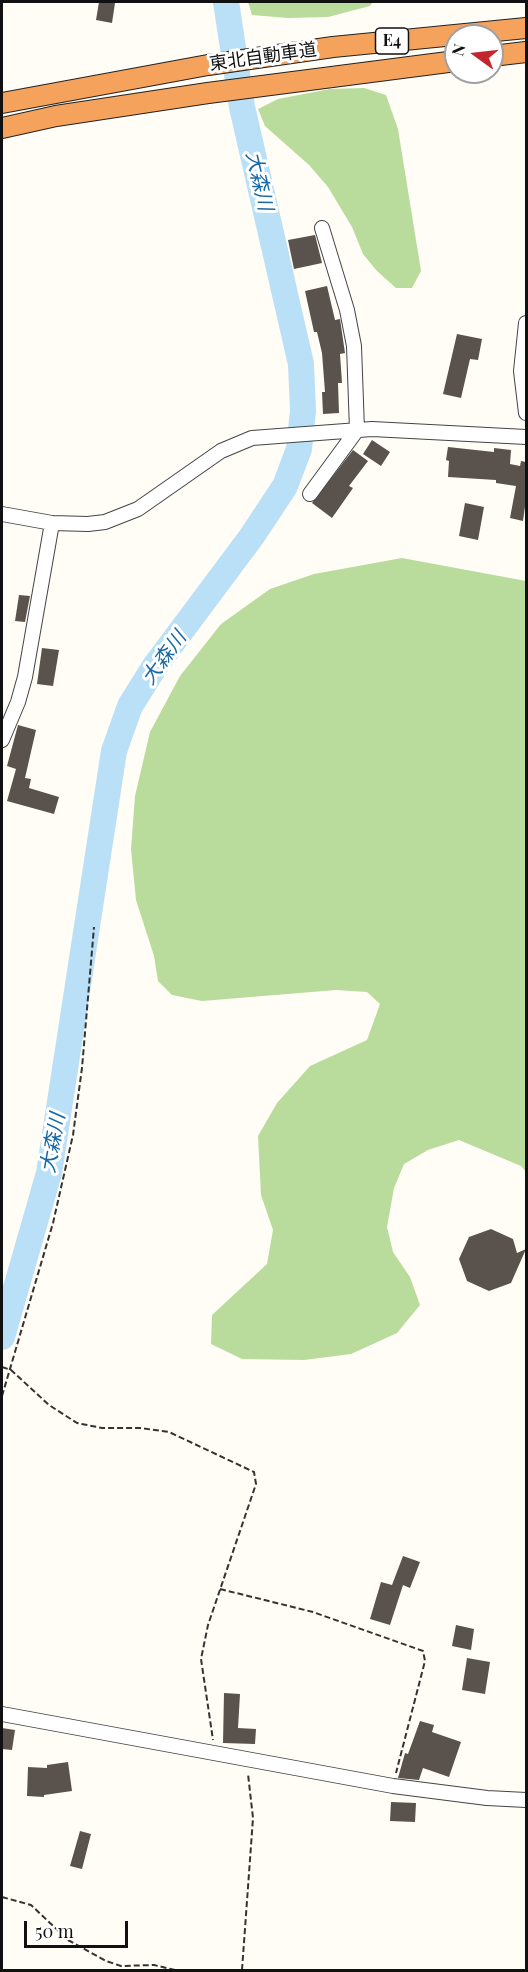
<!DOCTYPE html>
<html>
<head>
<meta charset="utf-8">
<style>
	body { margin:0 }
	#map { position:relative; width:528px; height:1972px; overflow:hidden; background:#fffdf5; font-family:"Playfair Display",serif }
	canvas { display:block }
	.frame { position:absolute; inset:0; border:3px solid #111; pointer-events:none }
	.north { position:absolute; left:444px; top:24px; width:60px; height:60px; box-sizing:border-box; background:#fff; border:2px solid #a0a0a0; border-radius:50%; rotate:285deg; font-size:16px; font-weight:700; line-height:24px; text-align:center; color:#111 }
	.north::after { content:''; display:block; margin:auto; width:21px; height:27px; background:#c4262e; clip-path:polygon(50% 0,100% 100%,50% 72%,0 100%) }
	.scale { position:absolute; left:24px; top:1921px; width:104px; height:27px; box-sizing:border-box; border:3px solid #111; border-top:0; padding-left:8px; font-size:18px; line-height:21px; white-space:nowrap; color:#111; -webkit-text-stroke:4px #fff; paint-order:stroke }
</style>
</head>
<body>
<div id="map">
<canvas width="528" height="1972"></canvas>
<div class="frame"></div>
<div class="north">N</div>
<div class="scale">50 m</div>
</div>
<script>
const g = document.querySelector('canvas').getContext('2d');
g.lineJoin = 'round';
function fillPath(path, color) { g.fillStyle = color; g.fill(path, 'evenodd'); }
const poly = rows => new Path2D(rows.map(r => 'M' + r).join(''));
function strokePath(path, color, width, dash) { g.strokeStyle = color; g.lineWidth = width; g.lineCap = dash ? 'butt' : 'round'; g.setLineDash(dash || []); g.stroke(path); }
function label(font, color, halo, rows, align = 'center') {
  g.font = font + ' "Playfair Display","Noto Sans JP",serif'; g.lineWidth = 6; g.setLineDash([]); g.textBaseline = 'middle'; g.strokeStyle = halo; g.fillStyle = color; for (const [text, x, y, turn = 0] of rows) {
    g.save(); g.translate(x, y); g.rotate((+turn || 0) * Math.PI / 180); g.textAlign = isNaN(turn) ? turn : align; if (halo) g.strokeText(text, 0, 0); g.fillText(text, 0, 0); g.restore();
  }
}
fillPath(poly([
	[248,2,373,2,370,6,328,17,288,18,252,15],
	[364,88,386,95,398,129,421,271,412,288,396,288,377,271,363,254,352,227,328,187,309,165,265,126,258,109,278,99,330,89],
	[402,558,526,581,526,1172,521,1166,459,1140,428,1150,404,1164,394,1188,387,1227,393,1252,410,1277,420,1305,397,1333,351,1354,304,1360,242,1359,211,1344,212,1315,267,1264,273,1230,261,1195,258,1136,277,1103,310,1066,367,1040,380,1004,367,992,336,990,202,1001,172,995,158,981,154,956,136,900,131,849,135,796,150,732,180,676,221,624,270,589,314,574]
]), '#b9dc9c');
strokePath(poly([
	[2,1337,49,1173,114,751,130,706,155,666,252,536,285,486,299,449,303,411,301,364,242,107,226,2]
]), '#b9e0f7', 26);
fillPath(poly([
	[99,2,115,3,112,23,96,20],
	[315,235,322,263,294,269,288,240],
	[327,286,335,320,340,319,345,353,340,354,342,383,338,383,339,413,323,414,322,392,325,392,322,353,317,332,314,332,305,291],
	[457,334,482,339,478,360,470,359,461,398,443,394],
	[372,440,390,452,381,466,363,454],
	[448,447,494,452,494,448,511,450,510,464,520,466,521,461,526,462,526,499,523,521,510,518,516,486,496,483,496,480,448,477,449,461,446,460],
	[353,450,368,461,349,486,353,488,332,518,312,503],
	[465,503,484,507,478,540,459,536],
	[19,595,30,596,25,622,15,621],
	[42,648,59,650,53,686,37,684],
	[18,725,36,730,25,778,31,779,29,788,59,797,54,814,7,801,16,769,7,766],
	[491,1229,513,1239,517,1253,526,1249,511,1283,489,1291,467,1281,459,1259,469,1237],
	[403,1556,420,1562,410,1588,403,1585,390,1625,370,1619,381,1582,392,1585],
	[456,1625,474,1629,471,1650,452,1646],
	[467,1658,490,1662,485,1694,462,1690],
	[224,1693,240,1694,238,1728,256,1729,255,1744,223,1743],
	[420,1721,434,1725,432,1732,461,1742,449,1777,423,1768,419,1780,398,1778,405,1753,408,1754],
	[2,1728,15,1730,12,1750,2,1749],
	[68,1762,72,1791,44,1795,44,1797,27,1796,28,1767,47,1768,47,1765],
	[391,1802,416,1803,415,1822,390,1821],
	[80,1831,91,1834,82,1869,70,1866]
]), '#5a524d');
const minor = poly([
	[526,323,521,371,526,413],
	[310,494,357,430,354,346,347,310,322,228],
	[2,514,52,523,88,524,105,522,138,509,221,451,252,438,372,429,526,437],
	[2,740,18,702,25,677,52,523],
	[2,1714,393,1786,487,1798,526,1800]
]);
const highway = poly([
	[492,56,526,52],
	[2,103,208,65,333,47,526,28],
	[2,128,56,116,208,93,456,61]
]);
strokePath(minor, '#444', 16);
strokePath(highway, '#222', 22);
strokePath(poly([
	[2,1367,11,1370,49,1405,77,1423,102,1428,140,1428,169,1432,254,1472,256,1484,208,1625,201,1659,213,1740],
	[2,1396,53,1223,73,1135,82,1068,94,927],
	[220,1589,313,1612,423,1651,425,1661,396,1773],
	[2,1897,31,1905,68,1940,106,1961,121,1966,154,1965,175,1970],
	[242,1970,253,1818,248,1774]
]), '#333', 2, [6, 3]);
strokePath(minor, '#fff', 14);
strokePath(highway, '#f5a25d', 20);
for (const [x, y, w] of [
	[392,41,33]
]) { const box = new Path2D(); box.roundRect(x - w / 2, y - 13, w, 26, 4.5); g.fillStyle = '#fff'; g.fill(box); strokePath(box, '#111', 1.5); }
label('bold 16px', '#111', null, [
	["E4",392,41]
]);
label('18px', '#111', '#fff', [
	["東北自動車道",263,57,-8]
]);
label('italic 20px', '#1768a6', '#fff', [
	["大森川",259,181,77],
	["大森川",164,658,-54],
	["大森川",53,1143,-80]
]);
</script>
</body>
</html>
